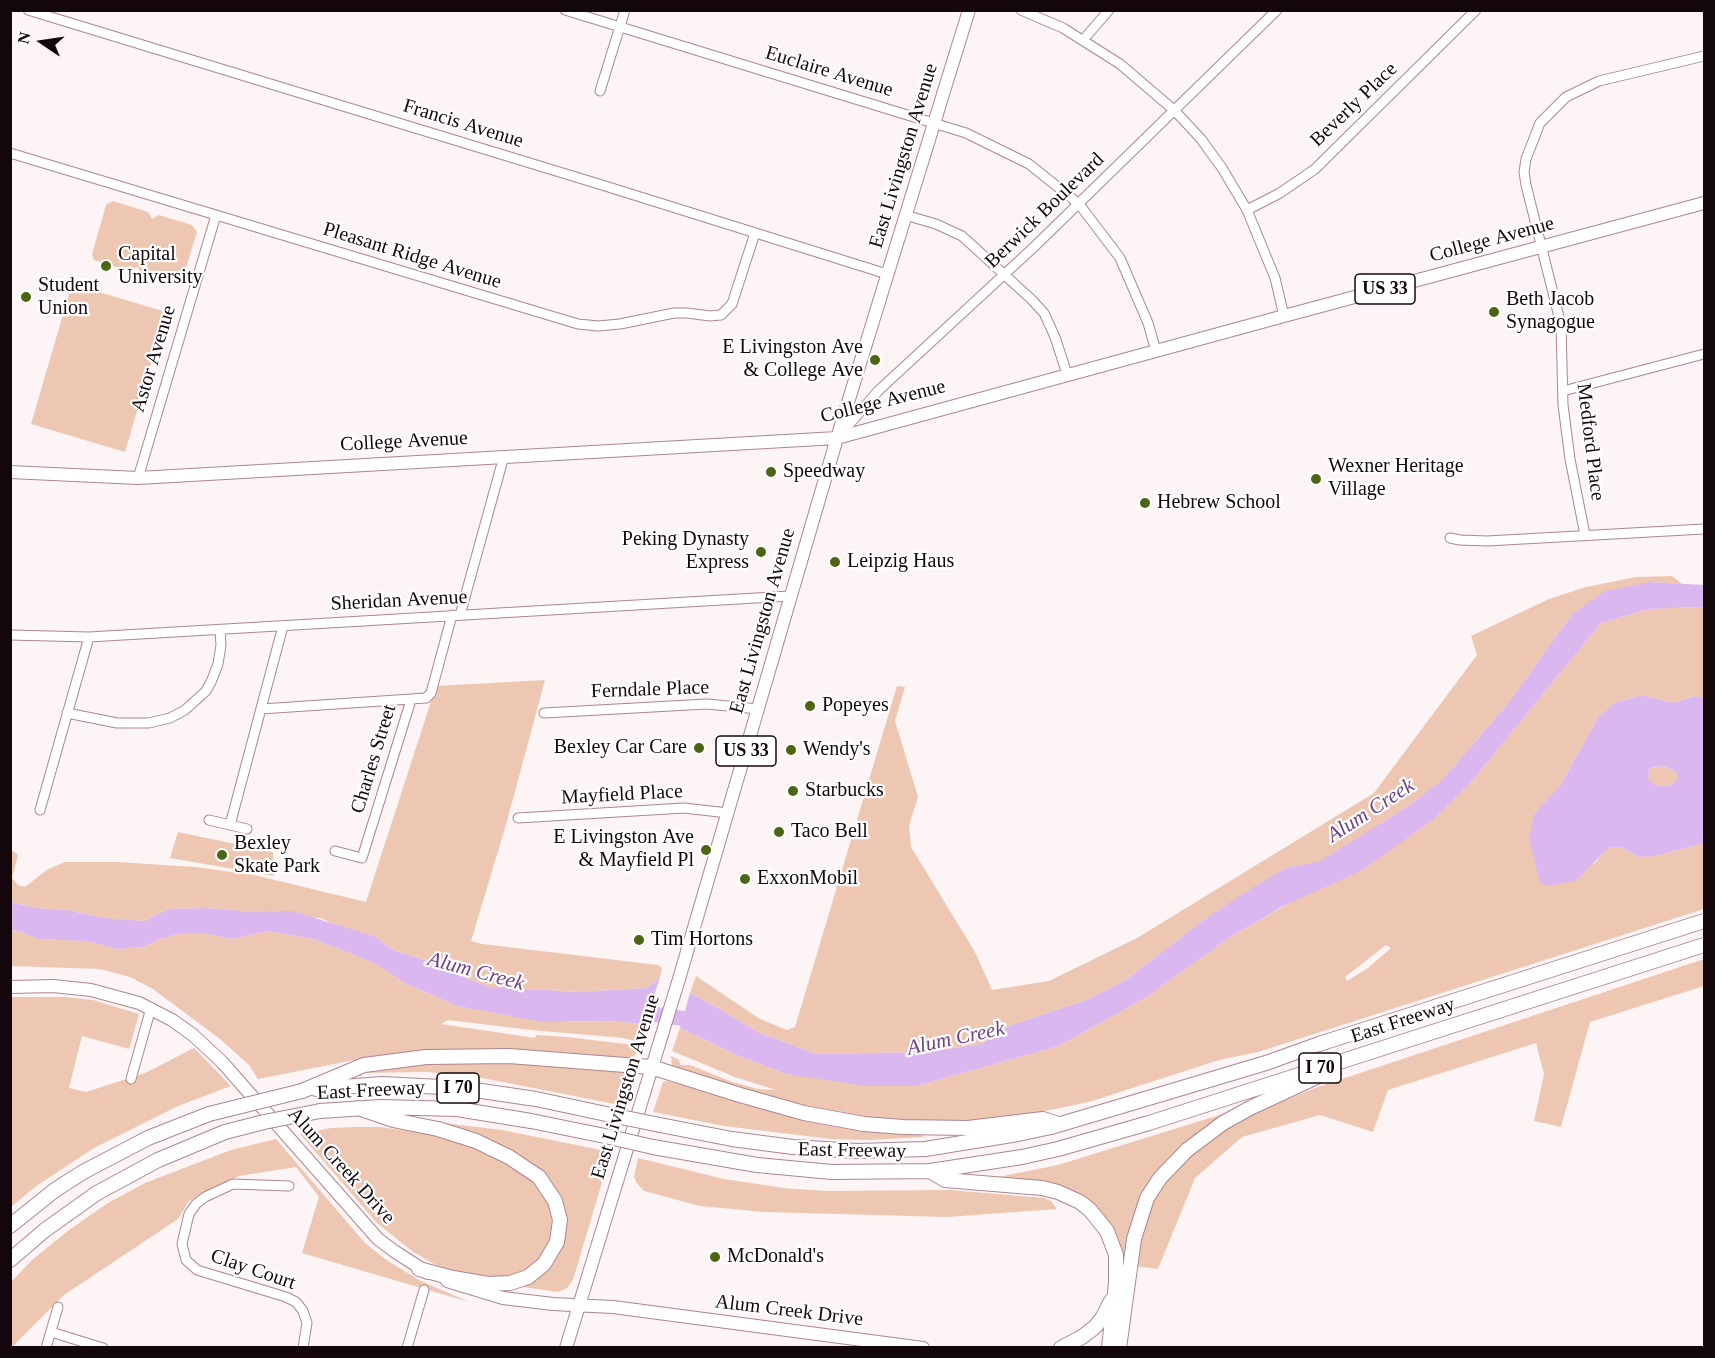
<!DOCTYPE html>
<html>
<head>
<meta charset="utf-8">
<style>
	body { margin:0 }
	#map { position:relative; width:1715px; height:1358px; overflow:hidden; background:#fdf4f6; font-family:"Times New Roman",serif }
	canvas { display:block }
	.frame { position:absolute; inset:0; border:12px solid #14070b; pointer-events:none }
	.north { position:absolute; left:12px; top:12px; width:60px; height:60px; -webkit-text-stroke:4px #fff; paint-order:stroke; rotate:283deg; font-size:16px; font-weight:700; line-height:24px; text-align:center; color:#14070b }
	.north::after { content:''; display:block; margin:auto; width:21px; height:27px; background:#14070b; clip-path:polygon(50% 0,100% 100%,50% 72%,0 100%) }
</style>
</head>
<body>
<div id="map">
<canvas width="1715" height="1358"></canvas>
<div class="frame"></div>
<div class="north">N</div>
</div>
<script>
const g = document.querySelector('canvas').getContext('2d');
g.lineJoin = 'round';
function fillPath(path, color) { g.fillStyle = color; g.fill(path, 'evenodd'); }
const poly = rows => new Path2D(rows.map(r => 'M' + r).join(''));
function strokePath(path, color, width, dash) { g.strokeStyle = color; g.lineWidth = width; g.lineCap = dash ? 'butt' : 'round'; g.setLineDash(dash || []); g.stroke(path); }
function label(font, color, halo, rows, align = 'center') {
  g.font = font + ' "Times New Roman",serif'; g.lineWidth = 4.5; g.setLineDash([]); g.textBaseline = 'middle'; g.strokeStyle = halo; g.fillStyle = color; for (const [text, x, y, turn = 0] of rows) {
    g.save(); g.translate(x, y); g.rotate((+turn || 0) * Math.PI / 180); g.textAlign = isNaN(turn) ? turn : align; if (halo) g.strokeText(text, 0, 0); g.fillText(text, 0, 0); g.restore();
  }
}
fillPath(poly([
	[113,201,148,212,152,219,159,215,192,225,197,232,181,284,175,285,142,274,137,267,129,271,94,260,92,254,106,205],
	[72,284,166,312,125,452,31,424],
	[1672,576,1682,584,1649,582,1572,614,1509,702,1442,780,1402,810,1320,862,1286,868,1202,921,1127,979,1089,999,1009,1026,982,1044,925,1052,816,1054,758,1032,718,1008,690,993,696,976,760,1019,787,1030,795,1027,897,686,905,687,895,721,918,797,909,825,911,847,975,952,992,990,1049,981,1137,938,1374,793,1477,655,1471,636,1549,599,1586,587,1636,577],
	[1700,607,1704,608,1704,699,1694,696,1673,703,1641,695,1614,703,1598,717,1561,784,1534,814,1594,864,1608,847,1621,847,1638,857,1656,856,1704,843,1704,909,1258,1052,1219,1060,1089,1102,1011,1118,933,1123,859,1117,784,1101,676,1070,672,1066,671,1056,679,1060,680,1065,690,1065,732,1082,758,1089,776,1090,735,1077,672,1051,680,1028,739,1056,786,1074,916,1086,1059,1046,1145,998,1229,938,1435,818,1472,781,1601,623,1649,609],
	[1386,945,1391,948,1368,968,1347,981,1345,977],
	[545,680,507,821,471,941,482,944,658,965,662,968,660,977,647,988,578,992,490,987,458,975,434,963,393,950,374,936,344,928,320,918,207,908,168,909,144,921,104,918,67,910,36,908,11,902,10,849,18,855,12,878,18,885,25,887,48,869,65,862,118,862,195,867,254,875,366,902,436,686],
	[1664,766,1677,773,1677,779,1669,786,1655,785,1648,779,1650,768],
	[178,832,273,852,274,876,170,858],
	[10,930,19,931,38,939,86,941,116,949,144,947,159,939,183,933,202,933,232,939,267,931,314,939,376,964,405,983,457,1006,506,1015,572,1022,608,1021,645,1024,640,1042,623,1038,531,1030,448,1020,441,1024,535,1038,536,1035,567,1037,634,1045,639,1048,637,1053,631,1058,617,1059,534,1051,488,1049,417,1051,359,1059,258,1079,249,1065,220,1039,153,989,130,977,100,969,11,966],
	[1704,959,1704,986,1590,1022,1561,1127,1534,1121,1544,1074,1536,1043,1388,1090,1373,1132,1320,1115,1242,1137,1195,1178,1158,1269,1135,1266,1145,1214,1161,1186,1195,1150,1240,1119,1315,1088],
	[11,997,65,997,93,1000,139,1014,129,1049,82,1036,69,1088,86,1092,145,1073,194,1048,231,1086,178,1106,94,1148,35,1187,11,1207],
	[481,1060,628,1072,635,1077,625,1106,482,1078,427,1072,361,1073,359,1070,390,1065],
	[667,1081,784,1114,923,1134,923,1137,870,1140,831,1139,724,1126,653,1112,663,1082],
	[1226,1113,1227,1115,1139,1203,1131,1225,1124,1264,1121,1263,1093,1206,993,1178,1058,1165],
	[443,1123,502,1130,611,1152,573,1280,567,1288,558,1292,523,1287,522,1284,559,1250,553,1188,442,1125],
	[355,1127,380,1127,436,1135,478,1148,496,1156,533,1180,548,1202,552,1213,551,1238,542,1258,532,1269,510,1280,456,1273,434,1264,412,1251,377,1223,300,1134,331,1128],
	[276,1139,365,1243,385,1259,419,1280,469,1302,302,1253,319,1197,296,1167,239,1176,189,1201,178,1219,64,1295,11,1348,11,1282,32,1260,69,1230,108,1203,145,1183,231,1150],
	[638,1158,724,1179,784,1188,826,1191,951,1190,1044,1198,1051,1201,1057,1209,947,1217,764,1212,700,1206,644,1191,636,1182,634,1176]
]), '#edc7b1');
fillPath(poly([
	[1649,582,1704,585,1704,608,1700,607,1649,609,1601,623,1472,781,1435,818,1361,871,1283,906,1229,938,1145,998,1059,1046,916,1086,865,1086,786,1074,739,1056,680,1028,690,993,718,1008,758,1032,816,1054,925,1052,982,1044,1009,1026,1089,999,1127,979,1202,921,1255,886,1286,868,1320,861,1402,810,1442,780,1509,702,1572,614,1605,591],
	[1641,695,1673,703,1695,696,1704,699,1704,843,1656,856,1638,857,1621,847,1609,847,1577,880,1550,886,1540,883,1529,839,1534,814,1561,784,1598,717,1614,703],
	[1664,766,1677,773,1677,779,1669,786,1655,785,1648,779,1650,768],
	[10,902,36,908,67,910,104,918,144,921,168,909,207,908,254,912,292,911,374,936,393,950,434,963,458,975,490,987,578,992,647,988,660,977,645,1024,608,1021,543,1022,457,1006,405,983,376,964,314,939,267,931,232,939,202,933,183,933,159,939,144,947,116,949,86,941,38,939,19,931,11,930]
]), '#dbb7ef');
strokePath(poly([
	[627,1010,686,1019,701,1024]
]), '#dbb7ef', 15);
const minor = poly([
	[28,10,602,185,887,274],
	[565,10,966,133,1029,164,1079,204,1120,258,1148,323,1156,351],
	[1021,10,1063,28,1120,64,1175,111,1201,139,1222,168,1247,210,1275,278,1284,316],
	[1084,39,1109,10],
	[600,91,625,10],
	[10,153,578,324,598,326,620,324,674,313,687,313,710,316,721,315,732,304,755,233],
	[1247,210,1280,193,1315,169,1476,10],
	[905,215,936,224,962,236,1031,299,1044,313,1055,337,1067,374],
	[1563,391,1704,354],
	[841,434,878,391,1034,247,1277,10],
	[138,478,216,215],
	[1585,535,1570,459,1563,405,1561,325,1526,185,1524,172,1526,159,1540,123,1566,97,1599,81,1704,56],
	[1450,538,1460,540,1487,541,1704,529],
	[460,615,504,456],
	[10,635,89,637,790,596],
	[261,709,426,698,431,693,452,615],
	[67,713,117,723,149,723,170,718,185,710,206,691,211,682,218,664,221,645,220,630],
	[544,713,707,704,758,709],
	[40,810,89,637],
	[518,818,684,808,728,813],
	[209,820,247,829],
	[230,825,283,626],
	[335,851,362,858,411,700],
	[131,1079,151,1008],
	[289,1186,233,1184,205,1197,196,1204,189,1214,182,1244,186,1260,197,1270,286,1297,296,1302,303,1311,307,1323,303,1348],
	[51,1332,103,1348],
	[46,1348,58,1307],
	[407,1348,424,1290]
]);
const major = poly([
	[10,472,138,478,837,438,1284,316,1704,203],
	[10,987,53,986,91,990,139,1003,172,1020,193,1035,222,1062,378,1239,394,1251,428,1273],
	[447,1281,503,1298,553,1304,613,1307,923,1348],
	[566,1348,679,979,837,438,969,10]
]);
const highway = poly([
	[316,1089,382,1084,461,1088,536,1099,611,1115],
	[302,1091,364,1065,426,1057,509,1056,651,1067,740,1095,804,1113,864,1124,903,1127,968,1128,1043,1119,1058,1124],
	[358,1108,393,1120,438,1129,476,1141,509,1157,539,1177,555,1201,560,1220,557,1242,544,1264,528,1277,510,1283,488,1284,453,1278,419,1269],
	[320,1111,381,1107,457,1109,531,1121,605,1136],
	[660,1125,732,1139,793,1147,857,1151,925,1149,1018,1134,1051,1127,1266,1063,1319,1044,1704,921],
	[653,1147,757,1165,832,1172,930,1171,1022,1157,1058,1149,1149,1123,1704,945],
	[930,1171,945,1180,1042,1188,1058,1192,1080,1202,1090,1210,1107,1231,1116,1255,1116,1282,1109,1348],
	[10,1226,55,1190,83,1172,148,1138,209,1114],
	[10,1260,45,1230,97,1193,158,1160,225,1132],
	[1061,1348,1082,1337,1095,1327,1103,1317,1111,1301],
	[1119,1348,1134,1239,1147,1198,1160,1178,1187,1150,1223,1123,1250,1108,1321,1075]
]);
strokePath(minor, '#ad868f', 11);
strokePath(major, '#ad868f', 14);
strokePath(highway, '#ad868f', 16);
strokePath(minor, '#fff', 9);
strokePath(major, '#fff', 12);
strokePath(highway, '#fff', 14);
const highwayBridge = poly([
	[209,1114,302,1091],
	[611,1115,660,1125],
	[225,1132,264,1122,320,1111],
	[605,1136,653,1147]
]);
strokePath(highwayBridge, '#ad868f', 16, []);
strokePath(highwayBridge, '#fff', 14);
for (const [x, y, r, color] of [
	[106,266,6,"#4c6515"],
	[26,297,6,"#4c6515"],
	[1494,312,6,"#4c6515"],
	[875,360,6,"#4c6515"],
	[771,472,6,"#4c6515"],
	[1316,479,6,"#4c6515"],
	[1145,503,6,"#4c6515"],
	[761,552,6,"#4c6515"],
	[835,562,6,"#4c6515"],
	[810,706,6,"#4c6515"],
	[699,748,6,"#4c6515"],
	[791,750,6,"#4c6515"],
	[793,791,6,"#4c6515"],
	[779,832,6,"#4c6515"],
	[706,850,6,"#4c6515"],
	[222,855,6,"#4c6515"],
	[745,879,6,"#4c6515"],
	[639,940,6,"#4c6515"],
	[715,1257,6,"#4c6515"]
]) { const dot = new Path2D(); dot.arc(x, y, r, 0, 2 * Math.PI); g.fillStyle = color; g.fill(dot); strokePath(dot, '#fff', 2); }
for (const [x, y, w] of [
	[1385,289,60],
	[746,751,60],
	[1320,1068,42],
	[458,1088,42]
]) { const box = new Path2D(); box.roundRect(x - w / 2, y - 15, w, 30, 4.5); g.fillStyle = '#fff'; g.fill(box); strokePath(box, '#14070b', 1.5); }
label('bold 18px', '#14070b', null, [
	["US 33",1385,289],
	["US 33",746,751],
	["I 70",1320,1068],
	["I 70",458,1088]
]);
label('20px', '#14070b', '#fff', [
	["Euclaire Avenue",829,72,17],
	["Beverly Place",1354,105,-44],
	["Francis Avenue",463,124,17],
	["East Livingston Avenue",904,156,-73],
	["Berwick Boulevard",1045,211,-44],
	["College Avenue",1492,240,-15],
	["Pleasant Ridge Avenue",412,256,17],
	["Astor Avenue",154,359,-73],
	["College Avenue",883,402,-14],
	["College Avenue",404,442,-3],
	["Medford Place",1590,442,83],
	["Sheridan Avenue",399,601,-3],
	["East Livingston Avenue",763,621,-74],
	["Ferndale Place",650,690,-2],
	["Charles Street",374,759,-73],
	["Mayfield Place",622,795,-3],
	["East Freeway",1403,1021,-18],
	["East Livingston Avenue",626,1087,-73],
	["East Freeway",371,1091,-3],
	["East Freeway",852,1151,1],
	["Alum Creek Drive",341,1166,48],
	["Clay Court",253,1270,19],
	["Alum Creek Drive",789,1311,7]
]);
label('20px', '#14070b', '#fff', [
	["Capital",118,255],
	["University",118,278],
	["Student",38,286],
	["Union",38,309],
	["Beth Jacob",1506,300],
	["Synagogue",1506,323],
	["E Livingston Ave",863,348,"right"],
	["& College Ave",863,371,"right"],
	["Wexner Heritage",1328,467],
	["Village",1328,490],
	["Speedway",783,472],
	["Hebrew School",1157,503],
	["Peking Dynasty",749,540,"right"],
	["Express",749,563,"right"],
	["Leipzig Haus",847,562],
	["Popeyes",822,706],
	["Bexley Car Care",687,748,"right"],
	["Wendy's",803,750],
	["Starbucks",805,791],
	["Taco Bell",791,832],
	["E Livingston Ave",694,838,"right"],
	["& Mayfield Pl",694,861,"right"],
	["Bexley",234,844],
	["Skate Park",234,867],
	["ExxonMobil",757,879],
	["Tim Hortons",651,940],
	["McDonald's",727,1257]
], 'left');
label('italic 21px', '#6e4185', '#fff', [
	["Alum Creek",1371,811,-33],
	["Alum Creek",476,972,15],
	["Alum Creek",956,1039,-12]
]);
</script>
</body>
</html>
